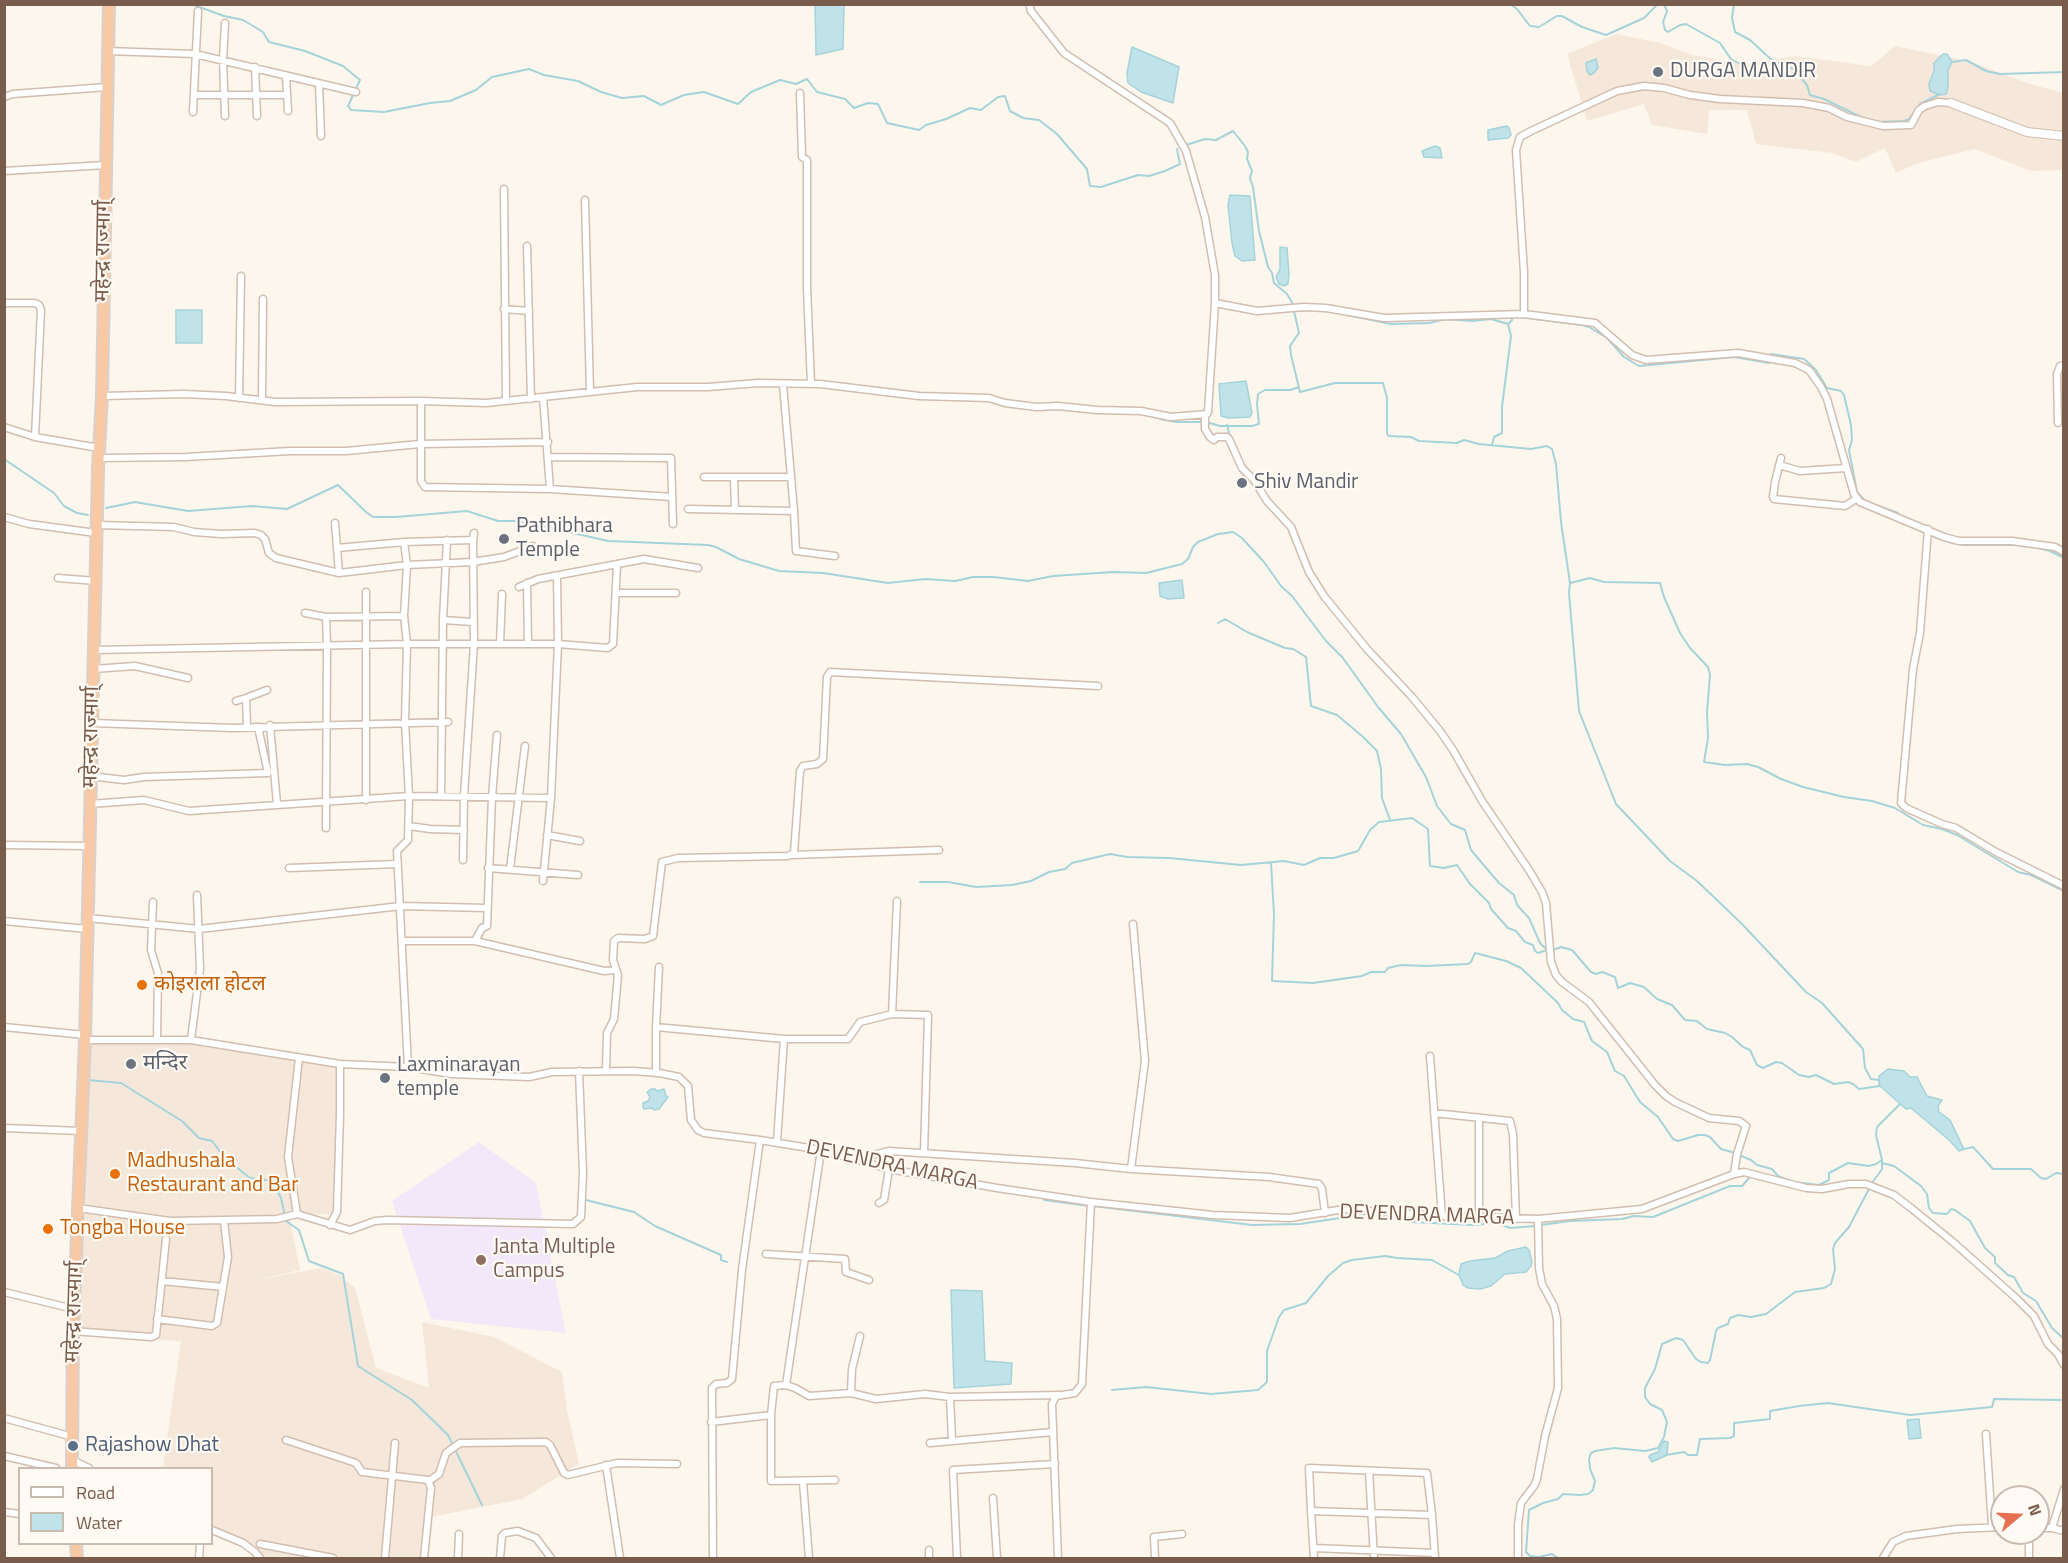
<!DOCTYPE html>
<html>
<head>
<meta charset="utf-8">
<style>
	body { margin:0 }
	#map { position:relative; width:2068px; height:1563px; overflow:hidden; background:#fdf6ec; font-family:"Titillium Web",sans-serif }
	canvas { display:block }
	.frame { position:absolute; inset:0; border:6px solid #7a5c4d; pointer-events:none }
	.legend { position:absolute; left:18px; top:1467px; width:195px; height:78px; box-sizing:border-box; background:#fffaf3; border:2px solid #cabbb1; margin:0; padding:8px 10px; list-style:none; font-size:18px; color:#7a5c4d }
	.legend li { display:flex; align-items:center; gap:12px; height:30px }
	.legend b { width:30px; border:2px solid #cabbb1 }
	.north { position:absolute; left:1990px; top:1485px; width:60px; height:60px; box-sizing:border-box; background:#fffaf3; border:2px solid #cabbb1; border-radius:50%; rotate:71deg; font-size:16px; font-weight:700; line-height:24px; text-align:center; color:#7a5c4d }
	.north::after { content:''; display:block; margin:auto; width:21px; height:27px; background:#e76f51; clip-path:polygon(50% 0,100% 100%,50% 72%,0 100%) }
</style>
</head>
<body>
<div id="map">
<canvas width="2068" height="1563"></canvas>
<div class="frame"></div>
<ul class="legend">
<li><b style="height:8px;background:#fff"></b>Road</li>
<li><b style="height:16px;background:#bfe3e8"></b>Water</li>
</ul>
<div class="north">N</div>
</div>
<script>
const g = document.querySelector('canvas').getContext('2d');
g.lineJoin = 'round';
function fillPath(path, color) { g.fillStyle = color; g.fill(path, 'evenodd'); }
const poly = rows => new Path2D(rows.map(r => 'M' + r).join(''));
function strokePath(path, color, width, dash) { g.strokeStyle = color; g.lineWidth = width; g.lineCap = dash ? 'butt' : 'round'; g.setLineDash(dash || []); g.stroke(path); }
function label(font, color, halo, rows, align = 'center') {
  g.font = font + ' "Titillium Web","Noto Sans Devanagari",sans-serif'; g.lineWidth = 4.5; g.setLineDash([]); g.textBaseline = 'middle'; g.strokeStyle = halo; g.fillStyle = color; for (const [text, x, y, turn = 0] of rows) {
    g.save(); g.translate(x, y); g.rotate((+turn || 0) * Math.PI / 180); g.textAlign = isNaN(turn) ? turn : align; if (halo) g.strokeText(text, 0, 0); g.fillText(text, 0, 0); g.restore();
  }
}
fillPath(poly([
	[1616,34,1660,43,1693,55,1746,64,1795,56,1871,66,1895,46,1972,62,2027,83,2063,93,2063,170,2031,171,1975,149,1918,163,1896,173,1885,148,1856,162,1832,153,1756,144,1747,110,1709,110,1707,134,1652,125,1644,104,1587,121,1567,54],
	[89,1041,234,1045,340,1064,335,1214,289,1215,300,1270,255,1280,322,1268,341,1276,355,1288,376,1368,429,1388,422,1322,494,1337,562,1372,567,1410,579,1464,522,1499,431,1517,425,1558,262,1558,259,1555,212,1527,212,1468,163,1468,181,1341,76,1334,86,1216]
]), '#f5e8da');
fillPath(poly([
	[479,1142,536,1183,566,1333,431,1319,392,1201]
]), '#f3e8fa');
const water = poly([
	[815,5,844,5,843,49,816,55,815,5],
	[1132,47,1179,67,1173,103,1141,92,1128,83,1127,73,1132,47],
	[1943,54,1947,54,1952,62,1948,70,1948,87,1946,94,1940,95,1930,91,1929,84,1934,71,1934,63,1943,54],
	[1596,59,1598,68,1594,73,1590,75,1587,71,1586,63,1596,59],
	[1507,126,1509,128,1511,135,1508,138,1488,140,1488,130,1507,126],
	[1435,146,1440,148,1442,158,1424,157,1422,151,1435,146],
	[1230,195,1250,196,1255,260,1242,261,1235,256,1232,243,1228,205,1230,195],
	[1280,247,1287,248,1289,274,1288,284,1284,286,1279,284,1276,277,1280,269,1280,247],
	[176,310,202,310,202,343,176,343,176,310],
	[1246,381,1252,413,1250,417,1229,418,1221,416,1219,384,1246,381],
	[1182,580,1184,598,1168,599,1160,596,1159,583,1182,580],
	[1888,1069,1904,1071,1910,1077,1917,1077,1927,1096,1942,1100,1938,1106,1939,1112,1950,1120,1964,1149,1959,1151,1949,1140,1911,1108,1906,1109,1879,1085,1879,1076,1888,1069],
	[651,1089,655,1089,657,1091,664,1089,666,1096,668,1097,659,1109,654,1110,652,1108,644,1109,643,1107,643,1103,648,1101,650,1097,647,1092,651,1089],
	[1526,1247,1529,1250,1532,1262,1531,1266,1526,1272,1505,1274,1491,1286,1480,1289,1468,1288,1463,1285,1459,1275,1461,1264,1470,1261,1495,1258,1508,1251,1526,1247],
	[951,1290,982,1291,985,1361,1012,1363,1011,1384,954,1388,951,1290],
	[1919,1419,1921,1438,1909,1439,1907,1420,1919,1419],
	[1664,1441,1668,1442,1667,1455,1652,1462,1649,1457,1650,1455,1658,1452,1664,1441]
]);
fillPath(water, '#bfe3e8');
strokePath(water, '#a5d3da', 1.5);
strokePath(poly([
	[191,4,224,16,243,20,263,32,269,42,305,51,343,66,360,80,348,106,351,110,384,112,430,103,450,101,476,90,492,77,529,69,544,75,578,81,601,92,622,98,644,96,661,105,684,95,704,92,738,104,751,92,780,80,796,84,807,79,817,92,845,99,854,108,868,103,878,104,887,123,919,130,926,125,946,119,970,108,981,110,998,97,1005,96,1010,111,1023,118,1039,120,1057,134,1087,169,1090,186,1101,187,1138,175,1149,176,1165,171,1180,164,1177,149],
	[1510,4,1517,9,1530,26,1539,27,1557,16,1562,16,1582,27,1606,35,1644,18,1658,4],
	[1664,4,1667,11,1663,22,1665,30,1668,32,1680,25,1686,24,1720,43,1731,59,1747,68,1755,71,1771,72,1780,65],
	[1734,4,1732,18,1735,32,1750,40,1773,61,1793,69,1807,85,1810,95,1824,99,1863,118],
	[1952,62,1966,60,1986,71,2000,74,2064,72],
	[1877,122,1904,121,1909,119,1920,104,1938,95],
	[1186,145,1205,139,1216,140,1233,131,1245,146,1248,152,1247,159,1252,171,1250,178,1253,187,1259,231,1268,267,1272,273,1274,283,1287,294,1293,304],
	[1309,310,1294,311,1299,333,1290,346,1291,355,1300,392,1335,383,1383,383,1387,398,1387,434,1389,436,1411,437,1419,441,1457,443,1464,440,1479,444,1531,449,1547,446,1552,449,1556,464,1561,522,1570,583,1569,593,1579,711,1616,804,1670,861,1697,881,1742,924,1806,992,1822,1003,1863,1049,1865,1068,1871,1079,1879,1080],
	[1342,314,1391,324,1430,323,1445,319,1472,321,1491,319,1508,324,1512,320,1511,316,1582,325,1589,327,1607,338,1624,357,1639,366,1734,357,1769,363],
	[1771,354,1804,359,1816,370,1827,388,1841,391,1844,395,1851,425,1852,440,1849,450,1857,492,1865,501,1898,513,1903,524,1908,525],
	[1160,419,1176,422,1206,422,1220,426,1252,426,1259,424,1257,404,1258,394,1265,390,1290,390,1299,387],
	[1227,425,1230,437],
	[1492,445,1494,437,1502,433,1502,407,1511,336,1508,324],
	[4,459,54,493,64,506,77,513,88,515],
	[106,508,135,502,188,511,252,506,287,509,338,485,366,512,373,517,396,517,467,511,498,521,514,521,543,526,608,541,708,545,716,547,739,559,779,571,823,573,888,583,925,579,955,581,973,577,993,577,1028,581,1053,576,1113,572,1146,573,1182,564,1188,559,1193,547,1198,542,1218,534,1233,532,1242,538,1264,562,1281,586,1292,596,1326,641,1343,658,1378,707,1401,734,1426,777,1437,806,1451,824,1465,830,1471,850,1499,883,1514,895,1517,905,1529,918,1540,943,1547,950,1538,953,1535,951,1533,945,1525,942,1516,931,1508,928,1491,909,1489,903,1470,884,1457,865,1444,868,1430,866,1428,829,1412,818,1379,822,1370,830,1358,851,1334,858,1320,858,1304,865,1284,861,1241,865,1169,858,1127,857,1110,854,1072,863,1065,869,1049,872,1031,881,1012,885,976,887,948,882,920,882],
	[1935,537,1952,543,1964,545,2018,545],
	[2030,546,2050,551,2064,558],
	[1570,583,1590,578,1604,582,1660,583,1664,597,1680,633,1690,648,1708,667,1710,675,1707,712,1708,738,1704,762,1725,765,1747,764,1758,767,1781,779,1803,787,1844,797,1872,801,1895,808,1923,825,1942,829,1957,835,2018,872,2031,875,2064,891],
	[1218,623,1225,619,1247,632,1285,648,1293,649,1306,657,1311,706,1337,715,1362,736,1377,751,1381,769,1382,798,1390,820],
	[1271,863,1274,914,1272,981,1313,983,1362,976,1371,972,1385,972,1388,968,1401,965,1426,966,1468,964,1471,962,1475,953,1506,961,1521,968,1558,1003,1562,1010,1573,1019,1584,1022,1592,1041,1607,1052,1615,1071,1624,1076,1640,1102,1658,1117,1673,1139,1678,1141,1698,1135,1705,1135,1710,1137,1721,1149,1735,1153],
	[1553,950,1561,947,1572,950,1591,972,1596,974,1602,972,1615,977,1618,988,1630,983,1644,987,1657,999,1672,1005,1685,1020,1697,1021,1707,1029,1725,1033,1732,1037,1743,1047,1750,1050,1757,1065,1763,1068,1776,1062,1782,1063,1799,1075,1809,1077,1816,1075,1834,1084,1848,1082,1853,1084,1859,1089,1880,1086],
	[88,1080,121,1083,182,1121,199,1138,212,1141,224,1157,250,1178,272,1181,281,1198,286,1221,299,1230,309,1261,343,1274,358,1366,412,1400,448,1435,482,1505],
	[1964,1149,1973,1147,1993,1169,2031,1169,2041,1178,2046,1179,2056,1173,2064,1174],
	[1739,1155,1751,1160,1757,1165,1772,1169,1778,1176,1793,1182,1819,1185,1829,1180,1829,1173,1848,1163,1869,1166,1876,1164,1882,1160],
	[1882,1163,1894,1166,1921,1186,1927,1194,1929,1208,1933,1213,1947,1214,1951,1209,1955,1210,1970,1221,1985,1248,1995,1257,1995,1263,2008,1275,2014,1277,2023,1293,2036,1301,2052,1328,2064,1339],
	[1872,1183,1882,1169,1882,1160,1876,1135,1877,1127,1900,1104],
	[586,1200,634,1212,655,1226,721,1255,721,1260,727,1262],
	[1044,1200,1089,1206],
	[1093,1206,1252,1225,1300,1224,1367,1214,1390,1216,1412,1222,1472,1225,1497,1223,1510,1228,1536,1226],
	[1541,1225,1570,1221,1622,1219,1634,1216,1653,1217,1730,1186,1742,1186,1750,1177],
	[1112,1390,1146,1387,1211,1394,1258,1390,1267,1382,1267,1351,1279,1317,1284,1310,1306,1303,1328,1276,1343,1263,1352,1260,1385,1256,1397,1258,1432,1260,1459,1275],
	[1666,1455,1684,1452,1688,1455,1697,1455,1700,1439,1730,1438,1734,1436,1734,1423,1770,1419,1770,1411,1799,1406,1828,1403,1910,1415,1992,1407,1994,1399,2061,1400],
	[1558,1558,1552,1554,1539,1557,1530,1556,1526,1552,1529,1510,1543,1503,1558,1499,1563,1494,1580,1495,1588,1494,1593,1490,1595,1481,1590,1469,1589,1459,1591,1453,1595,1451,1614,1448,1645,1451,1658,1448,1664,1437,1667,1422,1662,1410,1650,1404,1645,1397,1645,1388,1655,1369,1662,1344,1676,1338,1683,1340,1696,1359,1701,1362,1708,1363,1710,1360,1716,1331,1718,1328,1728,1324,1730,1318,1738,1315,1751,1317,1766,1314,1795,1292,1824,1288,1831,1284,1835,1269,1833,1249,1835,1243,1849,1227,1870,1187]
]), '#a5d3da', 2);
const minor = poly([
	[225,23,223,60,225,116],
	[107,51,195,54,356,92],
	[255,67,257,116],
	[286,76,288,111],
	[319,84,321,136],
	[800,93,802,157,807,160,807,288,811,384],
	[194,95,287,95],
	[4,97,13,94,107,87],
	[193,112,198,11],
	[4,171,106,165],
	[504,189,506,401],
	[585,200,590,392],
	[527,246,531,399],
	[4,303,35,303,39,305,41,310,35,437],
	[1215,303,1257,311,1304,307,1326,308,1384,318,1524,314,1595,323,1632,355,1646,360,1738,353,1795,363,1809,370,1821,387,1827,399,1854,494,1860,502,1944,537,1959,541,2012,541,2055,547,2064,552],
	[504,309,529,311],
	[1524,314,1524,272,1516,150,1520,137,1531,131,1617,91,1644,86,1664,88,1690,95,1720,99,1803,103,1829,108,1847,117,1883,126,1911,125,1919,110,1925,106,1938,102,1951,103],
	[783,385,794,511],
	[102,396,184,394,226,396,275,402,421,401,486,403,637,387,708,387,758,383,820,384,919,396,989,398,1005,403,1036,407,1058,406,1097,410,1141,411,1171,417,1207,414,1208,412,1215,303,1215,275,1205,217,1186,151,1170,123,1064,53,1031,11,1029,4],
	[543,397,550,489],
	[239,398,241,276],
	[262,400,263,299],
	[421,401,421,481,425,487,550,489,672,497],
	[1205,415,1205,429,1210,437,1214,440,1217,437,1227,437,1229,439,1242,468,1254,480,1267,501,1291,527,1309,572,1324,596,1367,649,1412,697,1440,731,1453,750,1482,801,1529,870,1542,892,1546,903,1551,962,1556,975,1562,982,1589,1002,1655,1085,1666,1096,1675,1102,1709,1118,1739,1121,1746,1126,1737,1154,1734,1174],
	[2058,423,2057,374,2060,366,2064,365],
	[4,427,35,437,99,448],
	[549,457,671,458,673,524],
	[98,458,186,457,290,451,346,451,420,444,548,442],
	[1781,458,1775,482,1773,497,1774,499,1845,506,1856,499],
	[1779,465,1800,471,1846,468],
	[704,477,734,477,735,510],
	[734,477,791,477],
	[688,509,794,511,796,551,835,556],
	[4,517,29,524,96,533],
	[335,523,339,573],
	[97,525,174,527,194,532,221,534,255,533,261,535,265,539,269,553,276,558,339,573,407,565,473,562,504,557,533,546],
	[1928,529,1920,633,1913,669,1901,803,1906,808,1942,824,1956,828,1996,852,2064,886],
	[404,542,407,565,404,616,407,644,405,722,409,796,408,840,397,851,408,1067],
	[337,548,404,542,473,540],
	[58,578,96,581],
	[527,583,528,644],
	[519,587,538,579,644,559,698,568],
	[366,592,366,800],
	[616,593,676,593],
	[305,613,326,617,404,616],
	[443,620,473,622],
	[500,644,502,594],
	[95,650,407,644,558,644,608,648,613,644,617,565],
	[93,669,135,666,188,678],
	[236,701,246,698],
	[92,723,233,728,448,722],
	[270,725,277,804],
	[247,726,246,698,267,690],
	[90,776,124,780,144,777,268,773,258,727,255,727],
	[441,796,443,620,447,540],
	[90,804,144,800,189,811,409,796,551,798],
	[409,826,430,829,464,830],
	[326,828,327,645,326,617],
	[547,835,580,841],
	[4,845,89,846],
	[792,855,939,850],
	[463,860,464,796,474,644,473,540,474,533],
	[289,868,398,864],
	[488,868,578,875],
	[510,869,525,746],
	[543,881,551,798,558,644,557,576],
	[153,902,151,950,158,973,157,1039],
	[88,918,199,929,401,906,486,908],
	[4,921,87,929],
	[403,941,475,941,604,971,616,970],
	[475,941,482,928,487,926,492,797,497,735],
	[892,1014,897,901],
	[4,1027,85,1035],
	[656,1027,659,967],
	[784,1039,848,1039,860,1022,892,1014,928,1015,924,1153],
	[85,1040,191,1040,340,1064,408,1067,452,1074,529,1077,552,1072,633,1071,659,1073,679,1077,688,1086,691,1120,698,1130,704,1133,760,1140,821,1150,889,1169,997,1188,1091,1202,1213,1215,1290,1218,1344,1209,1442,1216,1538,1219,1642,1209,1734,1174,1744,1172,1806,1188,1822,1189,1849,1184,1866,1184,1894,1195,1911,1208,1953,1242,2016,1298,2034,1316,2048,1344,2058,1354,2064,1365],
	[191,1040,200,969,197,895],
	[1430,1056,1442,1216],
	[606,1071,607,1033,614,1019,618,975,613,960,614,941,618,938,645,939,653,936,662,862,678,858,788,856,794,853,800,771,803,766,817,764,823,759,827,677,830,672,1098,686],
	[656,1073,656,1027,784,1039,777,1142],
	[1434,1113,1510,1121,1513,1134,1516,1219],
	[4,1128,81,1131],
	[857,1159,889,1151,1075,1163,1131,1169,1269,1177,1319,1184,1322,1189,1325,1213],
	[1131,1169,1145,1061,1133,924],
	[879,1203,884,1200,889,1169],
	[78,1208,170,1221,277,1219,297,1214,350,1230,375,1221,387,1220,573,1224,581,1217,583,1173,579,1071],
	[297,1214,288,1157,299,1058],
	[1479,1217,1479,1118],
	[330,1225,337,1212,340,1114,340,1064],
	[766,1254,845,1259,846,1272,869,1280],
	[162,1281,223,1287],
	[4,1292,74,1309],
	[157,1319,212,1326,217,1323,228,1257,224,1221],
	[73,1331,151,1337,156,1335,166,1239],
	[786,1385,821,1150],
	[851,1393,852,1369,860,1336],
	[950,1397,952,1440],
	[4,1418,73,1437],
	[711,1422,771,1415],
	[1986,1434,1992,1526],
	[286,1440,356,1463,362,1472,428,1480,431,1488,424,1558],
	[930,1443,1053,1432],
	[4,1456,56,1468],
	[72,1460,89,1468],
	[606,1465,620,1558],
	[1369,1471,1374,1558],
	[835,1480,771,1481,771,1415,774,1386,786,1385,795,1388,809,1396,851,1393,876,1399,925,1394,950,1397,1060,1395],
	[429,1481,439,1474,446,1453,460,1443,546,1442,550,1445,564,1473,568,1475,617,1463,677,1464],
	[803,1482,809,1558],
	[993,1498,997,1558],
	[1311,1511,1432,1515,1427,1473,1309,1468,1311,1511,1314,1558],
	[4,1512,20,1514],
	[1432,1515,1435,1558],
	[2038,1528,2052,1528,2064,1531],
	[2052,1528,2064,1489],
	[212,1530,243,1543,255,1552,260,1558],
	[260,1544,333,1558],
	[1314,1548,1435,1553],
	[199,1558,200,1544],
	[385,1558,395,1443],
	[458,1558,459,1534],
	[500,1558,502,1536,505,1533,518,1531,536,1538,551,1558],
	[713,1558,712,1388,716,1384,727,1383,732,1379,742,1270,760,1140],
	[929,1558,929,1550],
	[957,1558,953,1470,1055,1464],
	[1058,1558,1052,1404,1056,1396,1075,1393,1082,1384,1091,1202],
	[1155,1558,1154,1537,1182,1534],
	[1518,1558,1518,1525,1521,1503,1534,1486,1537,1479,1545,1436,1558,1388,1557,1319,1554,1306,1542,1284,1539,1268,1538,1219],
	[1883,1558,1893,1542,1906,1536,1957,1529,2002,1527],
	[2029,1558,2029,1533]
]);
const tertiary = poly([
	[1951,103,2027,132,2064,136]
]);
const trunk = poly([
	[72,1468,73,1331,85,1040,98,469,102,396,109,4],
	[76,1544,77,1558]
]);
strokePath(minor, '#d1beb0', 9);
strokePath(tertiary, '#d1beb0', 10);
strokePath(trunk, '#dad1cd', 14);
strokePath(minor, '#fff', 6);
strokePath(tertiary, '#fff', 8);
strokePath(trunk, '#f9c8a4', 10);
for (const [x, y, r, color] of [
	[1658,72,6,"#6b7280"],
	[1242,483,6,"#6b7280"],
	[504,539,6,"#6b7280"],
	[142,985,6,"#e8710a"],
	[131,1064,6,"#6b7280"],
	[385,1078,6,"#6b7280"],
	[115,1174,6,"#e8710a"],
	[48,1229,6,"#e8710a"],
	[481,1260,6,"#8d6e63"],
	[73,1446,6,"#5c6f8a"]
]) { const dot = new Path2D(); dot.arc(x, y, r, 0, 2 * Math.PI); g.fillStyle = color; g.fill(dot); strokePath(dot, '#fffaf3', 2); }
label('21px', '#5b616d', '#fffaf3', [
	["DURGA MANDIR",1670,72],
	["Shiv Mandir",1254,483],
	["Pathibhara",516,527],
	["Temple",516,551],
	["मन्दिर",143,1064],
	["Laxminarayan",397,1066],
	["temple",397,1090]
], 'left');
label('21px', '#7a5c4d', '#fffaf3', [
	["महेन्द्र राज्मार्ग्",104,251,-89],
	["महेन्द्र राज्मार्ग्",92,737,-89],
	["DEVENDRA MARGA",892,1166,12],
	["DEVENDRA MARGA",1427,1216,2],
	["महेन्द्र राज्मार्ग्",75,1312,-88]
]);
label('21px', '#c56008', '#fffaf3', [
	["कोइराला होटल",154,985],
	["Madhushala",127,1162],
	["Restaurant and Bar",127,1186],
	["Tongba House",60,1229]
], 'left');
label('21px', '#785e54', '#fffaf3', [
	["Janta Multiple",493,1248],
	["Campus",493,1272]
], 'left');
label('21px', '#4e5e75', '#fffaf3', [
	["Rajashow Dhat",85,1446]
], 'left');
</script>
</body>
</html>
